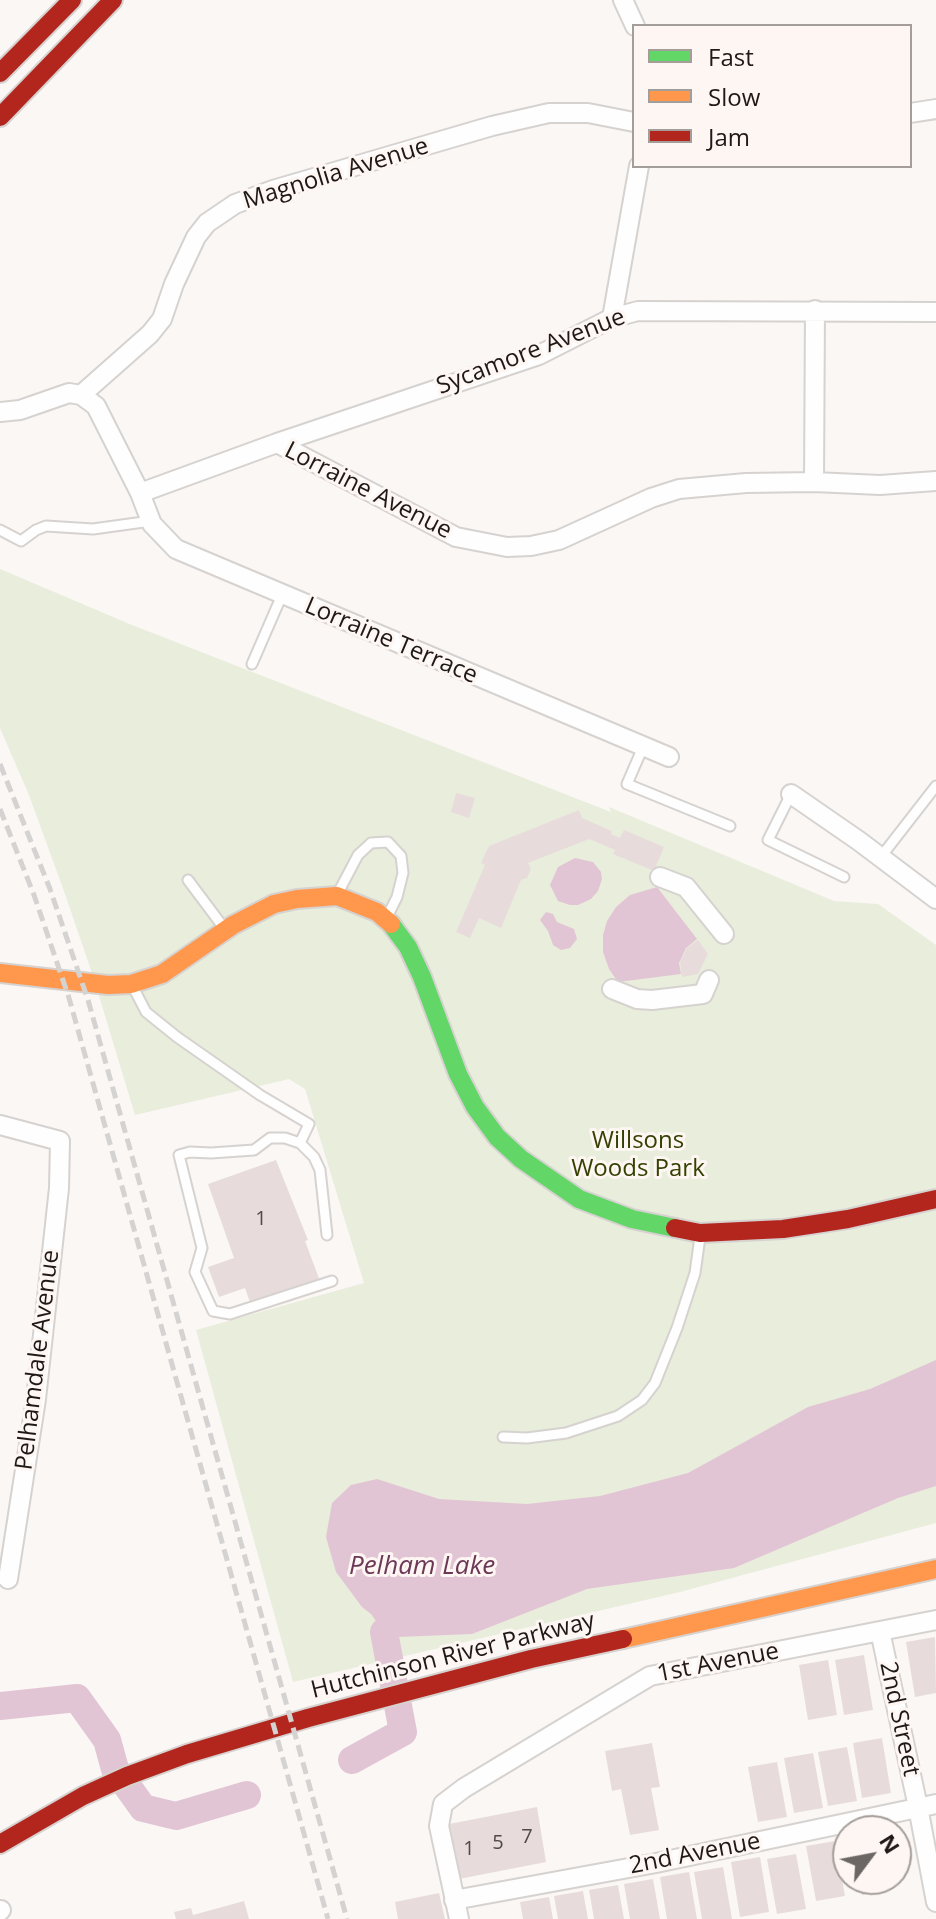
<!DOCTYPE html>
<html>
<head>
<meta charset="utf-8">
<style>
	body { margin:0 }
	#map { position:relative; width:936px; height:1919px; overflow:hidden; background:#fbf7f5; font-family:"Open Sans",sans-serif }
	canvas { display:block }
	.legend { position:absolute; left:632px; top:24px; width:280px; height:144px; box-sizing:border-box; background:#fef6f2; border:2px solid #a49e9a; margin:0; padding:10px 14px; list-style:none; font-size:24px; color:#1e1917 }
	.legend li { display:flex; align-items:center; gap:16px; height:40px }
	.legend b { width:40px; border:2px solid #a49e9a }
	.north { position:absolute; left:832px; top:1815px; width:80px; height:80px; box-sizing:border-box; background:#fef6f2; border:2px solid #a49e9a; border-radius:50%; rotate:58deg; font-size:22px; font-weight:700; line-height:32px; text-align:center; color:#1e1917 }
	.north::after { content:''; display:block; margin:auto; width:28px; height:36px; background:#6b6765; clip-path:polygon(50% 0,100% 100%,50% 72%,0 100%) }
</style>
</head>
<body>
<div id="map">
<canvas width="936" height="1919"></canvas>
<ul class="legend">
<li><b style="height:10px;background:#63d668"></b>Fast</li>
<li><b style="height:10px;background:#ff974d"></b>Slow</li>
<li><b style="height:10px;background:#b3261e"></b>Jam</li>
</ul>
<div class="north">N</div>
</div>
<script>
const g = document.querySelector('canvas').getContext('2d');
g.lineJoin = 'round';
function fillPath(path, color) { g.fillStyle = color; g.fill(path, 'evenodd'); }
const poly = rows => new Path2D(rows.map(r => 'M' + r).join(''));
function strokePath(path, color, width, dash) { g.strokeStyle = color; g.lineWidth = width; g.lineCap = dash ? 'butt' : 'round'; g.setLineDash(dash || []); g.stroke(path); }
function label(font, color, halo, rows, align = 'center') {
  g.font = font + ' "Open Sans",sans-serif'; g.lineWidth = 6; g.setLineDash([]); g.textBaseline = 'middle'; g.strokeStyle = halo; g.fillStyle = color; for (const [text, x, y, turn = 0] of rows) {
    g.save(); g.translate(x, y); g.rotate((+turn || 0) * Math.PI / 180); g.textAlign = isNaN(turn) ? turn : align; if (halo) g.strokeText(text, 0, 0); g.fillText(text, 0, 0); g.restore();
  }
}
fillPath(poly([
	[0,569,132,625,611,812,609,807,834,901,878,904,936,945,936,1523,680,1592,293,1682,196,1330,364,1283,305,1089,289,1079,135,1115,93,976,65,894,29,795,0,728]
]), '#e9eddc');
fillPath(poly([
	[575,858,593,862,601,872,602,879,598,891,591,899,578,905,570,905,558,901,550,885,558,867],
	[657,887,697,939,686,948,679,963,681,974,618,982,609,969,603,952,603,935,607,921,616,907,630,895],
	[546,912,553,914,557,922,574,929,577,939,570,948,561,950,553,945,548,931,540,920],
	[936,1360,936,1486,898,1498,734,1568,587,1589,472,1634,398,1637,384,1632,371,1614,362,1607,336,1572,326,1537,332,1503,351,1485,377,1479,439,1499,527,1504,600,1496,688,1473,808,1407,870,1389]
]), '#e2c5d4');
strokePath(poly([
	[0,1706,77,1698,107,1740,115,1769,143,1808,176,1816,247,1795],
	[352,1760,403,1732,384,1632]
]), '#e2c5d4', 28);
fillPath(poly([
	[456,793,475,798,469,818,451,812],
	[579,810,582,818,612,831,611,834,620,838,624,830,664,847,654,871,613,854,615,850,589,839,528,863,531,869,527,878,521,880,501,928,479,918,470,938,456,932,485,865,481,863,489,846],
	[698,940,708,954,698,974,682,977,680,962,687,948],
	[276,1160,308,1240,305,1241,320,1281,251,1305,245,1288,219,1297,208,1267,234,1258,208,1184],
	[935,1637,936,1693,915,1697,906,1642],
	[864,1655,873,1710,844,1715,835,1660],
	[828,1660,837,1715,808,1720,799,1665],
	[882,1738,891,1793,862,1798,853,1743],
	[652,1743,660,1787,651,1788,659,1830,630,1835,621,1789,612,1791,605,1751],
	[847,1747,857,1801,828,1806,818,1752],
	[813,1753,823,1808,794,1813,784,1758],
	[777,1762,787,1817,758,1822,748,1767],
	[537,1807,546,1862,459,1879,449,1824],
	[835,1841,845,1896,816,1901,806,1846],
	[796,1854,806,1909,777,1914,767,1859],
	[760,1857,769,1912,740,1917,731,1862],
	[723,1867,732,1919,702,1919,694,1872],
	[689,1872,697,1919,667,1919,660,1877],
	[653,1879,660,1919,630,1919,624,1884],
	[859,1879,889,1879,891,1890,862,1895],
	[618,1885,624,1919,594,1919,589,1890],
	[583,1891,588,1919,558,1919,554,1896],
	[439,1893,445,1919,398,1919,395,1902],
	[549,1897,553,1919,523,1919,520,1902],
	[244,1901,249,1919,176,1919,174,1912,191,1908,193,1915]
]), '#e7dcdb');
const lane = poly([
	[0,530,21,541,36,530,46,526,93,529,151,521],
	[252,664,282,595],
	[643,747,627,784,730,826],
	[791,794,768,840,844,877],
	[880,858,936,786],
	[188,880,224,928],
	[338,893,358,855,371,843,388,842,401,856,403,873,397,897,387,917],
	[133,987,146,1012,177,1037,260,1095,309,1124,300,1143],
	[327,1235,320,1170,314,1157,300,1143,285,1138,270,1138,254,1150,211,1153,190,1152,179,1155,202,1248,195,1272,213,1311,230,1314,332,1281],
	[503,1437,527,1438,566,1433,618,1416,642,1400,655,1383,677,1328,695,1273,700,1237]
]);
const street = poly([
	[623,0,635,26],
	[910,113,936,109],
	[612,318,639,166],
	[81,395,150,334,162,319,174,284,196,237,207,223,235,204,273,190,492,126,549,113,588,113,634,122],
	[0,412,20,410,69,393,81,395,96,406,140,493,277,443,539,355,612,318,638,311,936,312],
	[277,443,456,537,507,547,531,546,559,540,651,498,679,489,746,483,814,482,880,485,936,481],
	[814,482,815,310],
	[140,493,152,524,176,549,669,757],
	[791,794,859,841,936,899],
	[660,877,686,887,724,934],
	[612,989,637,999,652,1000,703,994,709,980],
	[0,1125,60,1141,59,1188,36,1399,8,1579],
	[880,1631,918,1807,936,1902],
	[454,1900,656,1863,936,1804],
	[0,1911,1,1910],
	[459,1919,439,1826,443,1804,464,1788,650,1676,936,1620]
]);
const fast = poly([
	[391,924,408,947,422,977,458,1074,475,1107,497,1137,521,1159,579,1199,632,1219,675,1228]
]);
const slow = poly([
	[0,973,108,985,131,984,162,974,233,925,274,904,297,899,337,896,377,912,391,924],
	[623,1639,936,1569]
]);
const jam = poly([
	[0,73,72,0],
	[0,117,113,0],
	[675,1228,700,1233,783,1229,848,1219,936,1199],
	[0,1844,83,1796,127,1776,187,1754,308,1718,531,1659,623,1639]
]);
strokePath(lane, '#d6d2cf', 13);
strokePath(street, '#d6d2cf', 22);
strokePath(fast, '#d6d2cf', 22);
strokePath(slow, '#d6d2cf', 22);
strokePath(jam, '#d6d2cf', 22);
strokePath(lane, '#fefefe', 9);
strokePath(street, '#fefefe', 18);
strokePath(fast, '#63d668', 18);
strokePath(slow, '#ff974d', 18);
strokePath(jam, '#b3261e', 18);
strokePath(poly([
	[0,764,50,889,88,1000,347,1919],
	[0,809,34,895,69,998,328,1919]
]), '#d5d3d2', 5, [12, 6]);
label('20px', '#504a48', null, [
	["1",261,1219],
	["7",527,1837],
	["5",498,1843],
	["1",469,1849]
]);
label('24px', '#1e1917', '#fef6f2', [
	["Magnolia Avenue",336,174,-17],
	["Sycamore Avenue",531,352,-21],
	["Lorraine Avenue",368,491,27],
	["Lorraine Terrace",391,641,23],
	["Pelhamdale Avenue",38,1360,-83],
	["Hutchinson River Parkway",453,1656,-14],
	["1st Avenue",718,1663,-11],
	["2nd Street",899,1719,78],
	["2nd Avenue",695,1854,-11]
]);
label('24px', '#344102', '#fef6f2', [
	["Willsons",638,1141],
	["Woods Park",638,1169]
]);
label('italic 26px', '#6b3857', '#fef6f2', [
	["Pelham Lake",422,1567]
]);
</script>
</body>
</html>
